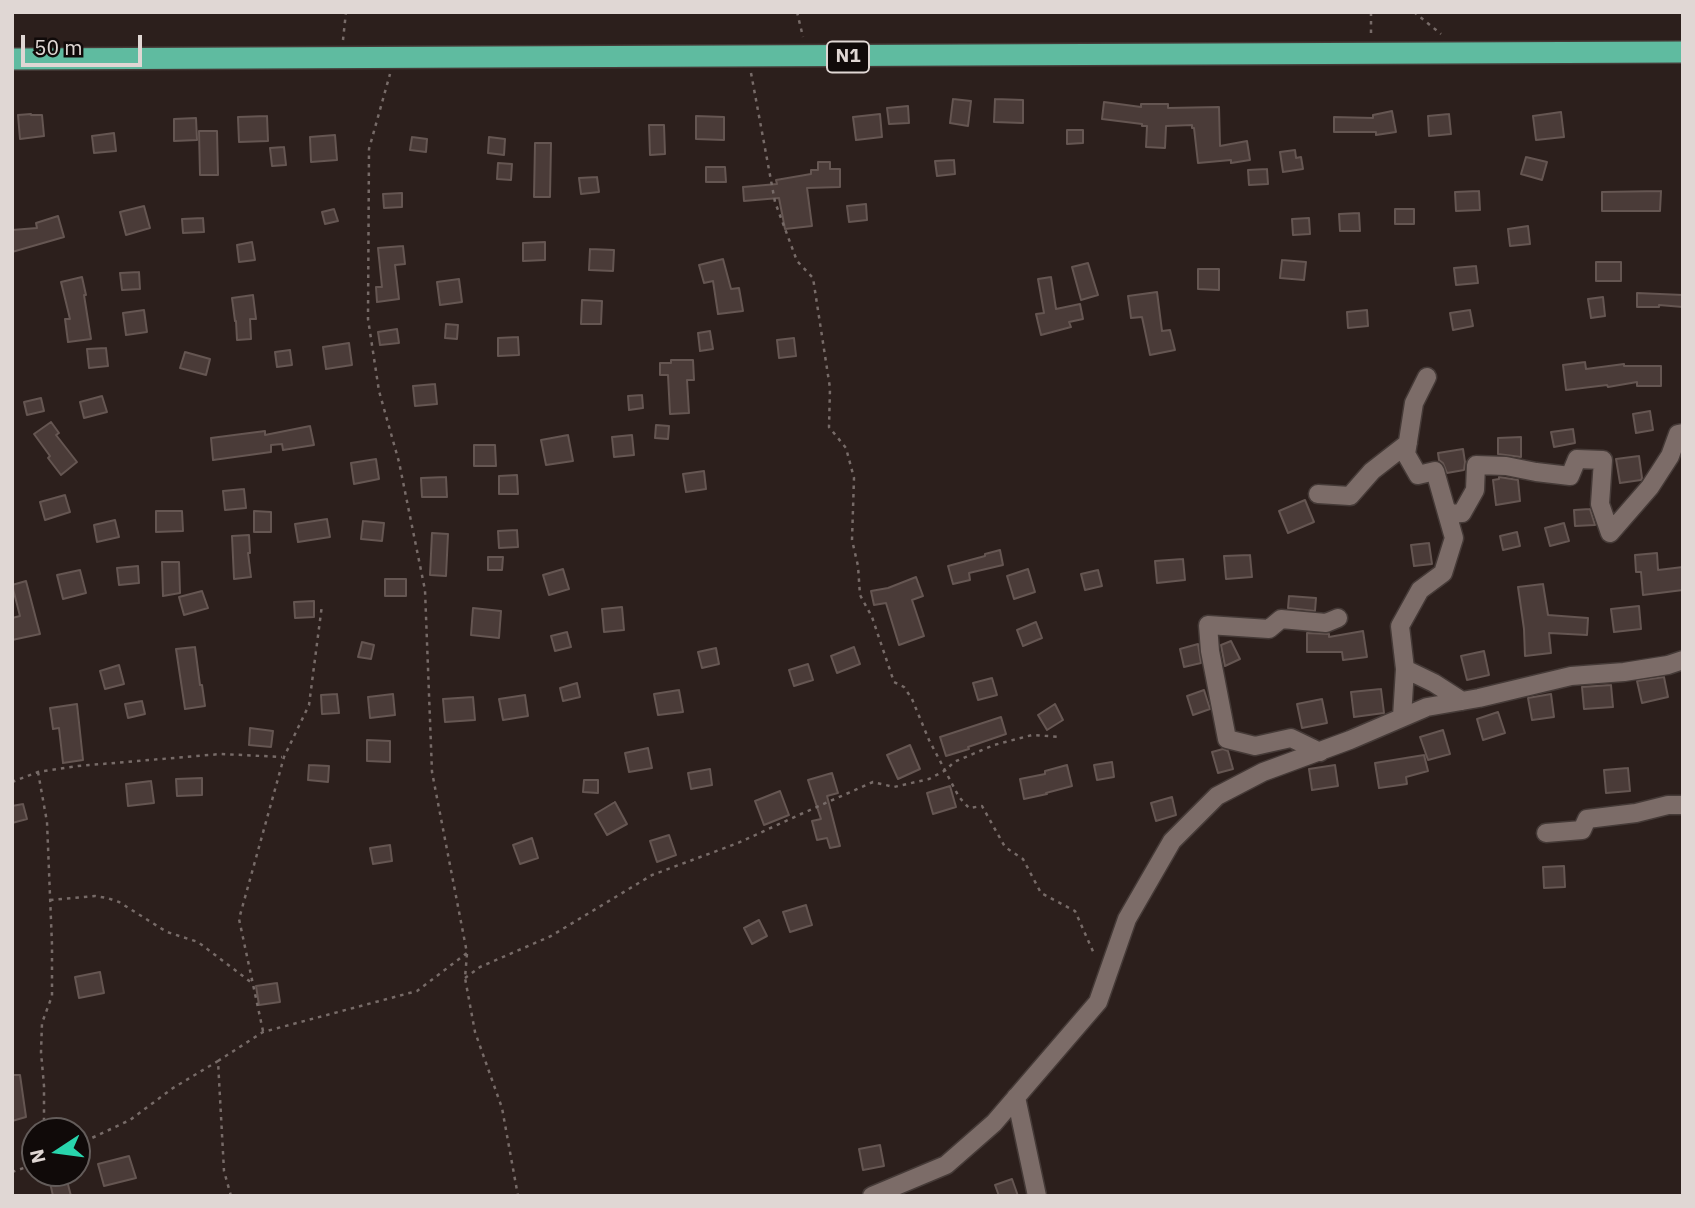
<!DOCTYPE html>
<html>
<head>
<meta charset="utf-8">
<style>
	body { margin:0 }
	#map { position:relative; width:1695px; height:1208px; overflow:hidden; background:#2c1f1c; font-family:"IBM Plex Sans",sans-serif }
	canvas { display:block }
	.frame { position:absolute; inset:0; border:14px solid #e0d7d4; pointer-events:none }
	.north { position:absolute; left:21px; top:1117px; width:70px; height:70px; box-sizing:border-box; background:#100a09; border:2px solid #635c5a; border-radius:50%; rotate:257deg; font-size:19px; font-weight:700; line-height:28px; text-align:center; color:#e0d7d4 }
	.north::after { content:''; display:block; margin:auto; width:24px; height:32px; background:#29d5ad; clip-path:polygon(50% 0,100% 100%,50% 72%,0 100%) }
	.scale { position:absolute; left:21px; top:35px; width:121px; height:32px; box-sizing:border-box; border:4px solid #e0d7d4; border-top:0; padding-left:9px; font-size:21px; line-height:24px; white-space:nowrap; color:#e0d7d4; -webkit-text-stroke:5px #100a09; paint-order:stroke }
</style>
</head>
<body>
<div id="map">
<canvas width="1695" height="1208"></canvas>
<div class="frame"></div>
<div class="north">N</div>
<div class="scale">50 m</div>
</div>
<script>
const g = document.querySelector('canvas').getContext('2d');
g.lineJoin = 'round';
function fillPath(path, color) { g.fillStyle = color; g.fill(path, 'evenodd'); }
const poly = rows => new Path2D(rows.map(r => 'M' + r).join(''));
function strokePath(path, color, width, dash) { g.strokeStyle = color; g.lineWidth = width; g.lineCap = dash ? 'butt' : 'round'; g.setLineDash(dash || []); g.stroke(path); }
function label(font, color, halo, rows, align = 'center') {
  g.font = font + ' "IBM Plex Sans",sans-serif'; g.lineWidth = 6; g.setLineDash([]); g.textBaseline = 'middle'; g.strokeStyle = halo; g.fillStyle = color; for (const [text, x, y, turn = 0] of rows) {
    g.save(); g.translate(x, y); g.rotate((+turn || 0) * Math.PI / 180); g.textAlign = isNaN(turn) ? turn : align; if (halo) g.strokeText(text, 0, 0); g.fillText(text, 0, 0); g.restore();
  }
}
const building = poly([
	[953,99,971,101,968,126,950,123,953,99],
	[995,99,1023,100,1023,123,994,122,995,99],
	[1104,102,1141,107,1141,104,1168,104,1168,108,1219,107,1220,146,1247,141,1250,160,1231,163,1231,160,1198,163,1194,128,1192,128,1192,125,1166,126,1165,148,1146,147,1147,126,1142,126,1142,124,1102,119,1104,102],
	[908,106,909,123,889,124,887,108,908,106],
	[1392,111,1396,132,1376,135,1376,132,1334,132,1334,117,1373,118,1373,115,1392,111],
	[1561,112,1564,137,1536,140,1533,116,1561,112],
	[31,114,31,115,42,115,44,136,20,139,18,115,31,114],
	[880,114,882,137,856,140,853,117,880,114],
	[1449,114,1451,134,1429,136,1428,116,1449,114],
	[267,116,268,141,239,142,238,117,267,116],
	[696,116,724,117,724,140,696,139,696,116],
	[196,118,197,140,174,141,174,119,196,118],
	[649,125,664,125,665,154,650,155,649,125],
	[1067,130,1083,130,1083,143,1067,144,1067,130],
	[199,131,217,131,218,175,200,175,199,131],
	[114,133,116,151,94,153,92,136,114,133],
	[335,135,337,160,311,162,310,137,335,135],
	[412,137,427,139,426,152,410,150,412,137],
	[489,137,505,139,504,155,488,153,489,137],
	[535,143,551,143,550,197,534,197,535,143],
	[284,147,286,165,272,166,270,148,284,147],
	[1295,150,1296,158,1301,157,1303,169,1283,172,1280,152,1295,150],
	[1526,157,1547,162,1542,180,1521,174,1526,157],
	[954,160,955,174,937,176,935,161,954,160],
	[818,162,830,162,830,169,840,169,840,187,807,188,812,226,785,229,779,198,744,201,743,187,777,184,776,180,811,174,811,170,818,170,818,162],
	[498,163,512,164,511,180,497,179,498,163],
	[706,167,725,167,726,182,706,182,706,167],
	[1267,169,1268,184,1249,185,1248,170,1267,169],
	[597,177,599,192,581,194,579,178,597,177],
	[1479,191,1480,210,1456,211,1455,192,1479,191],
	[1661,191,1660,211,1602,211,1602,192,1661,191],
	[402,193,402,207,384,208,383,194,402,193],
	[866,204,867,220,849,222,847,206,866,204],
	[144,206,150,228,126,235,120,212,144,206],
	[334,209,338,221,325,224,322,212,334,209],
	[1395,209,1414,209,1414,224,1395,224,1395,209],
	[1359,213,1360,231,1340,231,1339,214,1359,213],
	[58,216,64,237,12,252,12,230,37,228,36,223,58,216],
	[203,218,204,232,183,233,182,219,203,218],
	[1309,218,1310,234,1293,235,1292,219,1309,218],
	[1528,226,1530,244,1510,246,1508,229,1528,226],
	[252,242,255,260,239,262,237,245,252,242],
	[545,242,545,260,523,261,523,243,545,242],
	[403,246,405,264,395,265,399,299,377,302,376,287,382,287,378,248,403,246],
	[590,249,614,250,613,271,589,270,590,249],
	[723,259,731,289,739,288,743,311,718,314,713,281,704,283,699,265,723,259],
	[1282,260,1306,262,1304,280,1280,278,1282,260],
	[1596,262,1621,262,1621,281,1596,281,1596,262],
	[1088,263,1098,295,1081,300,1072,267,1088,263],
	[1476,266,1478,283,1456,285,1454,268,1476,266],
	[1198,269,1219,269,1219,290,1198,289,1198,269],
	[139,272,140,289,122,290,120,273,139,272],
	[82,277,86,295,84,295,91,339,68,342,65,319,70,319,61,282,82,277],
	[1051,277,1056,309,1080,304,1083,319,1069,322,1071,327,1041,335,1036,314,1044,313,1038,279,1051,277],
	[459,279,462,302,440,305,437,282,459,279],
	[1157,292,1162,331,1170,330,1175,350,1150,355,1142,317,1131,318,1128,296,1157,292],
	[1637,293,1683,295,1683,307,1659,305,1659,307,1637,307,1637,293],
	[253,295,256,319,250,319,251,339,237,340,236,321,235,321,232,298,253,295],
	[1603,297,1605,316,1591,318,1588,299,1603,297],
	[582,300,602,301,601,324,581,324,582,300],
	[144,310,147,332,126,335,123,313,144,310],
	[1367,310,1368,326,1348,328,1347,312,1367,310],
	[1470,310,1473,326,1453,330,1450,313,1470,310],
	[446,324,458,325,457,339,445,338,446,324],
	[397,329,399,343,380,345,378,332,397,329],
	[710,331,713,349,700,351,698,333,710,331],
	[518,337,519,355,498,356,498,338,518,337],
	[794,338,796,356,779,358,777,340,794,338],
	[349,343,352,365,326,369,323,347,349,343],
	[106,348,108,366,89,368,87,349,106,348],
	[290,350,292,365,277,367,275,352,290,350],
	[185,352,210,359,206,375,180,368,185,352],
	[671,360,693,360,694,380,687,380,689,413,670,414,668,375,660,375,660,363,671,363,671,360],
	[1585,362,1586,369,1624,364,1624,366,1661,366,1661,386,1637,386,1637,382,1608,387,1607,385,1566,390,1563,365,1585,362],
	[435,384,437,404,415,406,413,386,435,384],
	[642,395,643,408,629,410,628,396,642,395],
	[102,396,107,412,84,418,80,402,102,396],
	[41,398,44,411,27,415,24,402,41,398],
	[1650,411,1653,430,1636,433,1633,414,1650,411],
	[51,422,59,433,56,435,77,462,61,475,48,458,50,456,34,434,51,422],
	[656,425,669,426,668,439,655,438,656,425],
	[310,426,314,445,283,450,282,444,271,445,271,452,213,460,211,438,265,431,265,435,310,426],
	[1573,429,1575,443,1554,447,1551,432,1573,429],
	[568,435,573,461,546,465,541,440,568,435],
	[632,435,634,455,614,457,612,437,632,435],
	[1521,437,1521,457,1498,454,1498,438,1521,437],
	[474,445,495,445,496,466,474,466,474,445],
	[1463,449,1465,462,1464,470,1447,473,1443,463,1439,460,1438,453,1463,449],
	[1639,456,1642,478,1641,480,1620,483,1616,459,1639,456],
	[376,459,379,479,354,484,351,463,376,459],
	[704,471,706,489,686,492,683,474,704,471],
	[517,475,518,494,499,494,499,476,517,475],
	[446,477,447,497,422,497,421,478,446,477],
	[1499,477,1518,480,1520,501,1496,505,1493,480,1499,479,1499,477],
	[244,489,246,508,225,510,223,491,244,489],
	[65,495,70,512,45,520,40,502,65,495],
	[1305,500,1314,522,1288,533,1279,511,1305,500],
	[1590,509,1595,525,1575,526,1574,510,1590,509],
	[156,511,182,511,183,531,156,532,156,511],
	[254,511,271,512,271,532,254,532,254,511],
	[327,519,330,537,298,542,295,524,327,519],
	[115,520,119,537,97,542,94,525,115,520],
	[363,521,384,523,382,541,361,539,363,521],
	[1564,523,1569,541,1550,546,1545,528,1564,523],
	[517,530,518,547,499,548,498,531,517,530],
	[1517,532,1520,546,1503,550,1500,536,1517,532],
	[432,533,448,534,446,576,430,575,432,533],
	[249,535,250,553,248,553,251,577,234,579,232,536,249,535],
	[1429,543,1432,564,1414,566,1411,545,1429,543],
	[1000,550,1003,565,969,573,970,580,953,584,948,566,985,556,985,554,1000,550],
	[1657,553,1658,570,1683,567,1683,590,1643,595,1641,572,1636,572,1635,555,1657,553],
	[1250,555,1252,577,1226,579,1224,556,1250,555],
	[488,557,503,557,502,570,488,570,488,557],
	[1183,559,1185,580,1157,583,1155,561,1183,559],
	[162,562,179,562,180,593,163,596,162,562],
	[138,566,139,583,119,585,117,568,138,566],
	[563,569,569,589,549,595,543,575,563,569],
	[1028,569,1035,592,1014,599,1007,576,1028,569],
	[80,570,86,593,63,599,57,575,80,570],
	[1098,570,1102,586,1085,590,1081,574,1098,570],
	[916,577,923,596,912,600,924,636,899,645,886,603,874,605,871,591,888,588,916,577],
	[385,579,406,579,406,596,385,596,385,579],
	[26,581,40,634,12,640,12,618,20,616,12,585,26,581],
	[1543,584,1548,615,1588,618,1587,635,1549,633,1551,653,1525,656,1524,629,1518,587,1543,584],
	[202,591,208,608,184,615,179,597,202,591],
	[1289,596,1316,598,1315,611,1288,608,1289,596],
	[314,601,314,617,295,618,294,602,314,601],
	[1639,606,1641,629,1614,632,1611,609,1639,606],
	[622,607,624,630,604,632,602,609,622,607],
	[473,608,501,611,499,638,471,635,473,608],
	[1036,622,1042,638,1023,646,1017,630,1036,622],
	[1363,631,1367,657,1343,660,1342,652,1307,652,1307,633,1329,634,1329,637,1363,631],
	[567,632,571,647,555,651,551,636,567,632],
	[1231,641,1240,659,1225,666,1221,645,1231,641],
	[362,642,374,645,371,659,358,657,362,642],
	[1198,644,1201,663,1184,667,1180,649,1198,644],
	[195,647,200,685,202,685,205,706,185,709,176,649,195,647],
	[854,647,860,664,837,673,831,656,854,647],
	[716,648,719,664,702,668,698,652,716,648],
	[1484,651,1489,675,1467,680,1461,656,1484,651],
	[808,664,813,680,794,686,789,670,808,664],
	[119,665,124,684,105,689,100,671,119,665],
	[1664,677,1668,697,1642,703,1637,681,1664,677],
	[992,678,997,695,978,700,973,683,992,678],
	[577,683,580,697,563,701,560,688,577,683],
	[1611,685,1613,707,1584,709,1582,687,1611,685],
	[1381,689,1384,713,1354,717,1351,692,1381,689],
	[679,690,683,712,658,715,654,694,679,690],
	[1204,690,1210,709,1193,715,1187,696,1204,690],
	[337,694,339,713,322,714,321,695,337,694],
	[393,694,395,715,370,718,368,697,393,694],
	[1551,694,1554,717,1532,720,1528,698,1551,694],
	[525,695,528,716,503,720,499,699,525,695],
	[473,697,475,720,445,722,443,699,473,697],
	[1322,699,1327,723,1302,728,1297,704,1322,699],
	[142,701,145,714,128,718,125,704,142,701],
	[77,704,83,760,63,763,59,728,53,729,50,708,77,704],
	[1055,704,1063,720,1047,730,1038,715,1055,704],
	[1498,712,1505,733,1483,740,1477,719,1498,712],
	[1001,717,1006,734,968,747,969,749,946,756,940,737,1001,717],
	[250,728,273,731,271,747,249,745,250,728],
	[1443,730,1450,754,1428,760,1420,737,1443,730],
	[367,740,390,741,390,762,367,761,367,740],
	[910,745,920,769,898,779,887,755,910,745],
	[648,748,652,768,629,772,625,753,648,748],
	[1223,749,1228,751,1233,769,1218,773,1212,752,1223,749],
	[1424,755,1428,771,1406,777,1407,784,1379,788,1375,763,1424,755],
	[1112,762,1114,777,1097,780,1094,765,1112,762],
	[309,765,329,766,328,782,308,780,309,765],
	[1067,765,1072,786,1046,793,1047,794,1024,799,1020,779,1045,774,1045,771,1067,765],
	[1335,765,1338,786,1312,790,1309,769,1335,765],
	[1628,768,1630,791,1606,793,1604,770,1628,768],
	[710,769,712,785,691,789,688,773,710,769],
	[832,773,838,793,827,796,840,846,830,848,827,838,817,840,812,821,821,819,808,780,832,773],
	[202,778,202,795,177,796,176,779,202,778],
	[584,780,598,780,598,793,583,792,584,780],
	[151,781,154,803,128,806,126,784,151,781],
	[950,786,956,807,933,814,927,793,950,786],
	[780,791,789,815,764,825,755,801,780,791],
	[1172,797,1176,815,1156,821,1151,803,1172,797],
	[615,802,627,824,607,835,595,814,615,802],
	[23,804,27,819,12,823,12,806,23,804],
	[669,835,676,855,657,862,650,841,669,835],
	[532,838,538,858,520,864,513,845,532,838],
	[390,845,392,861,373,864,370,848,390,845],
	[1564,866,1565,887,1544,888,1543,867,1564,866],
	[806,905,812,925,790,932,783,912,806,905],
	[759,920,767,936,752,944,744,928,759,920],
	[100,972,104,993,79,998,75,977,100,972],
	[277,983,280,1002,259,1005,256,986,277,983],
	[12,1075,20,1075,26,1117,12,1121,12,1075],
	[880,1145,884,1166,863,1170,859,1149,880,1145],
	[129,1156,136,1178,104,1186,98,1164,129,1156],
	[65,1173,71,1196,53,1196,49,1178,65,1173],
	[1012,1179,1018,1196,999,1196,995,1185,1012,1179]
]);
fillPath(building, '#4a3b38');
strokePath(building, '#655652', 2);
const minor = poly([
	[1318,494,1350,496,1372,471,1408,443],
	[1447,514,1462,513,1475,490,1476,465,1506,466,1536,472,1570,476,1577,459,1603,460,1600,504,1610,533,1650,487,1670,456,1678,434,1683,433],
	[1405,669,1434,683,1462,701],
	[1402,717,1405,669,1400,626,1420,590,1443,573,1454,538,1435,471,1418,475,1406,454,1414,403,1427,377],
	[1320,752,1291,738,1255,746,1227,739,1210,651,1208,625,1269,629,1281,619,1326,623,1338,618],
	[1546,833,1582,830,1587,819,1636,813,1668,805,1683,805],
	[1016,1097,1037,1196],
	[872,1196,946,1165,994,1123,1098,1002,1127,919,1172,841,1217,796,1263,772,1350,740,1427,707,1479,698,1571,676,1624,672,1668,665,1683,660]
]);
const highway = poly([
	[12,59,1683,52]
]);
strokePath(minor, '#453a37', 21);
strokePath(highway, '#453a37', 24);
strokePath(poly([
	[797,12,803,37],
	[1414,12,1441,34],
	[1371,33,1371,12],
	[343,40,346,12],
	[751,73,775,202,797,261,813,278,830,388,829,427,846,448,854,478,852,540,858,566,860,595,872,617,894,682,904,687,912,699,929,740,959,797,969,808,982,806,1005,847,1023,859,1041,893,1075,911,1095,956],
	[38,772,47,822,52,945,52,996,42,1023,41,1052,44,1086,44,1131],
	[12,782,38,772,78,766,221,754,282,757],
	[50,900,95,896,107,898,119,902,167,932,198,942,252,983],
	[467,954,465,978,475,1032,502,1108,518,1196],
	[465,978,480,967,551,936,652,875,738,843,801,814,873,782,894,787,929,779,946,770,954,762,994,745,1032,735,1061,737],
	[263,1031,239,919,284,757,309,705,322,605],
	[77,1145,130,1120,173,1088,218,1061],
	[12,1172,35,1164],
	[231,1196,224,1171,218,1061,263,1032,417,991,467,953,432,772,425,590,399,462,379,391,368,319,369,149,390,74]
]), '#776b68', 2.5, [3.5, 5]);
strokePath(minor, '#7c6c68', 18);
strokePath(highway, '#5fbba0', 21);
for (const [x, y, w] of [
	[848,57,42]
]) { const box = new Path2D(); box.roundRect(x - w / 2, y - 15.5, w, 31, 5); g.fillStyle = '#100a09'; g.fill(box); strokePath(box, '#e0d7d4', 2); }
label('bold 19px', '#e0d7d4', null, [
	["N1",848,57]
]);
</script>
</body>
</html>
